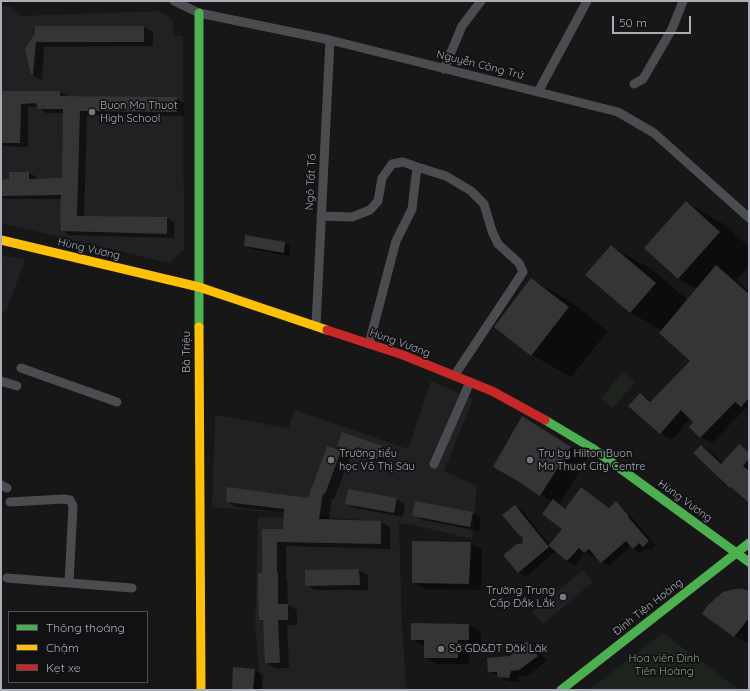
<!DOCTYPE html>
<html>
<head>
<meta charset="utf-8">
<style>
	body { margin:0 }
	#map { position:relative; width:750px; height:691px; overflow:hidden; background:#171717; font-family:Quicksand,sans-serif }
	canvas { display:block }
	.frame { position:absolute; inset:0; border:2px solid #a8adb8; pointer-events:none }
	.legend { position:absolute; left:8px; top:611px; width:140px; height:72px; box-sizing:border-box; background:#111113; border:1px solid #4d4f55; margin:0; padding:5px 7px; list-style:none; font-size:12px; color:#a8adb8 }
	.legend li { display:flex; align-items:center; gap:8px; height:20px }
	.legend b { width:20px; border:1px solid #4d4f55 }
	.scale { position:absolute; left:612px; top:16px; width:79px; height:18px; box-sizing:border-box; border:2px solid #a8adb8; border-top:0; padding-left:5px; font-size:12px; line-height:14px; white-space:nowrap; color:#a8adb8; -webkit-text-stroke:3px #111113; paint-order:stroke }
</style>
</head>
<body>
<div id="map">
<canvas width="750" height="691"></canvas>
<div class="frame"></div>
<ul class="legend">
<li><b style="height:5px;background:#4caf50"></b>Thông thoáng</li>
<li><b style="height:5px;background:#ffc107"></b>Chậm</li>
<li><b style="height:5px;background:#c62828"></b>Kẹt xe</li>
</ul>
<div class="scale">50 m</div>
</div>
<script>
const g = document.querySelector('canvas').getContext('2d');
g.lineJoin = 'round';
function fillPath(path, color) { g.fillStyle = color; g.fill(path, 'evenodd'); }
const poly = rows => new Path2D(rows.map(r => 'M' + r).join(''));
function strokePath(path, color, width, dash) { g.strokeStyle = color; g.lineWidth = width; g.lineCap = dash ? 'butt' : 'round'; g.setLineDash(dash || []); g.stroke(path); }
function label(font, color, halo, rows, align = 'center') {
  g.font = font + ' Quicksand,sans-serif'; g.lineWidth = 3.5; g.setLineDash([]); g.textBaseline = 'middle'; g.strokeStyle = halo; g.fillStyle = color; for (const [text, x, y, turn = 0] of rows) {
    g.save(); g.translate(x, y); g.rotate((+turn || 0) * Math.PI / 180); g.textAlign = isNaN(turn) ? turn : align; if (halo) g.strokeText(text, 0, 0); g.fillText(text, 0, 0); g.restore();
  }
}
fillPath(poly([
	[9,6,20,16,158,11,167,15,173,22,173,35,183,36,184,250,169,263,1,223,1,7],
	[1,255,25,260,6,312,1,310],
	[431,381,473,399,444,471,477,486,472,539,409,524,399,524,402,623,406,690,261,690,255,625,258,517,386,522,212,507,215,415,288,428,295,410,408,449],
	[583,570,593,582,543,624,532,612]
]), '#212123');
fillPath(poly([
	[623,372,635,383,612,408,601,398],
	[663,633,740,690,589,690]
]), '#1d241e');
fillPath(poly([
	[144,27,153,32,153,46,44,47,42,80,32,75,36,35],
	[1,92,60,92,67,96,176,98,184,103,184,116,87,115,84,217,167,218,174,222,174,238,69,235,62,230,62,199,5,199,1,197,1,181,10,180,10,173,29,173,37,177,37,180,63,179,64,113,46,113,38,107,28,107,28,147,1,146],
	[686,202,725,225,749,247,749,267,736,280,749,291,749,410,746,408,712,443,701,437,694,422,690,418,672,440,661,433,640,394,652,401,691,361,662,331,630,312,611,246,651,269,688,300,697,289,678,278],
	[284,243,290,246,289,256,251,249,245,246],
	[531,279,571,302,608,331,571,377,532,355],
	[540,428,588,458,559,504,565,509,581,488,588,492,610,508,616,503,623,507,635,521,656,546,650,550,646,548,640,553,631,546,609,566,602,562,595,554,592,557,585,553,575,565,568,561,556,551,526,577,518,572,524,537,515,506,522,510,550,545,564,529,552,501,541,495],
	[739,445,749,451,749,502,737,491,731,488,695,453,702,446,710,451,723,463],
	[338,446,382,447,391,452,386,465,347,451],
	[340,452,350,457,334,499,332,498,329,521,381,522,390,527,390,549,286,546,286,578,287,579,288,605,297,610,297,625,287,625,289,668,275,668,266,663,264,622,260,620,263,574,263,530,284,530,285,513,236,507,227,501,308,499],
	[397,499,405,504,403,517,355,508,346,503],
	[472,513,481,518,479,531,422,520,413,515],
	[470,543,482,550,481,590,425,589,413,582],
	[359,570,368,575,368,590,315,590,306,585],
	[749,592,749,640,747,643,735,636,703,613],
	[412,624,469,625,481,632,481,647,469,646,469,664,437,664,425,657,425,646,412,639],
	[527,642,536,648,547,661,529,675,519,676,518,682,507,681,489,671,510,657],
	[255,670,263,675,262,690,233,690]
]), '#0007');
fillPath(poly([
	[35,26,144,26,144,42,36,42,33,75,31,75,25,49,35,34],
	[1,91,60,91,60,96,177,97,177,112,80,111,77,216,167,217,167,234,61,231,60,216,61,195,1,196,1,180,9,179,9,172,29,172,29,179,62,178,63,109,38,109,36,103,21,104,20,143,1,143],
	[686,201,720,232,678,279,644,248],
	[245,235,285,242,284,253,244,246],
	[611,245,656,283,630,313,585,275],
	[716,265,749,294,749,398,741,407,735,402,700,438,689,427,693,422,681,410,660,434,628,406,640,393,650,402,690,361,659,333],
	[531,278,569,307,531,356,494,327],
	[522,416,571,447,540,496,516,480,493,467],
	[342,432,382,446,377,460,337,446],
	[739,444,749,452,749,459,743,466,749,471,749,503,731,487,730,488,693,453,701,445,721,464],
	[327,446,341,451,325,494,323,493,319,519,381,521,381,544,277,542,277,573,278,573,278,604,288,604,288,620,278,620,280,663,265,663,263,620,259,620,258,597,258,573,262,573,262,529,283,529,284,509,226,502,227,487,308,498],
	[581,487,609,508,616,501,629,516,628,517,649,541,643,547,639,543,633,549,626,541,601,563,589,549,584,553,579,548,567,561,549,546,549,547,518,573,503,555,517,544,522,544,523,537,520,536,502,515,515,505,548,546,562,529,542,514,553,499,565,509],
	[348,489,397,498,394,513,345,504],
	[415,501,473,512,470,527,412,516],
	[412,541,471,542,469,584,412,583],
	[359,569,360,585,305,586,305,570],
	[734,589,743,589,749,591,749,618,734,637,702,614,708,605,716,598,723,592],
	[411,623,469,624,469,640,458,640,458,658,424,658,424,640,411,640],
	[527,641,538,656,519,670,511,671,509,678,497,677,497,672,488,672,487,658,510,656],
	[233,667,255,669,253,690,232,690]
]), '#353536');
strokePath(poly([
	[174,1,199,13,330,40,618,112,654,133,749,218],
	[444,69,462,26,481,1],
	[634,84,643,79,672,29,683,1],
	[538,92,587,1],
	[417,167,446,176,471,191,484,204,492,231,498,244,519,263,523,272,454,376],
	[321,216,352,217,370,210,378,201,382,178,392,164,403,162,417,167,412,209,396,241,369,344],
	[316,326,330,40],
	[21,368,117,402],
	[1,381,17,386],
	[434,464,470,382],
	[1,485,7,488],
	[10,502,64,499,70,500,73,506,69,583],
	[7,578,132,588]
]), '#4b4c50', 9);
strokePath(poly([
	[199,13,199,327],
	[545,420,592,448,749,562],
	[561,690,749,543]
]), '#4caf50', 9);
strokePath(poly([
	[1,240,199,287,327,330],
	[199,327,201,690]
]), '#ffc107', 9);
strokePath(poly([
	[327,330,403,355,492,391,545,420]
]), '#c62828', 9);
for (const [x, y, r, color] of [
	[92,112,4,"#757880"],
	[331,460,4,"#757880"],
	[530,460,4,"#757880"],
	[563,597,4,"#757880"],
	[441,649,4,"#757880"]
]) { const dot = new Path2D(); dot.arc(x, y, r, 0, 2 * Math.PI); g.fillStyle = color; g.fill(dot); strokePath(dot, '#111113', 1.5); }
label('11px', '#a8adb8', '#111113', [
	["Nguyễn Công Trứ",480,65,14],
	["Ngô Tất Tố",311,182,-87],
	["Hùng Vương",89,249,13],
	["Hùng Vương",400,343,20],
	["Bà Triệu",187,352,-90],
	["Hùng Vương",685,501,36],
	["Đinh Tiên Hoàng",648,607,-38]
]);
label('11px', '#a8adb8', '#111113', [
	["Buon Ma Thuot",100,106],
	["High School",100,119],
	["Trường tiểu",339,454],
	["học Võ Thị Sáu",339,467],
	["Tru by Hilton Buon",538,454],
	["Ma Thuot City Centre",538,467],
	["Trường Trung",555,591,"right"],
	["Cấp Đắk Lắk",555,604,"right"],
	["Sở GD&ĐT Đăk Lăk",449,649]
], 'left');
label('11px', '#7fa381', '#111113', [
	["Hoa viên Đinh",664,659],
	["Tiên Hoàng",664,672]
]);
</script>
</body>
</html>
